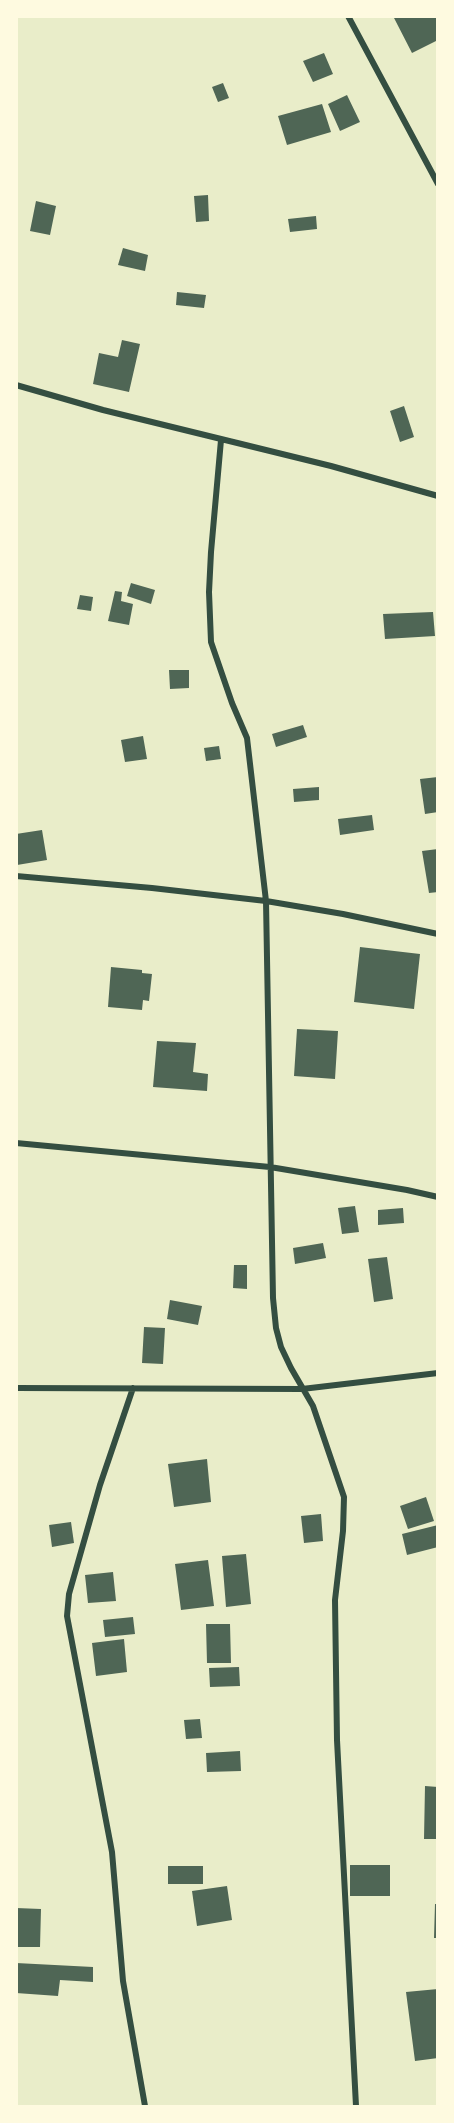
<!DOCTYPE html>
<html>
<head>
<meta charset="utf-8">
<style>
	body { margin:0 }
	#map { position:relative; width:454px; height:2123px; overflow:hidden; background:#e9edc9; font-family:"Golos Text",sans-serif }
	canvas { display:block }
	.frame { position:absolute; inset:0; border:18px solid #fefae0; pointer-events:none }
</style>
</head>
<body>
<div id="map">
<canvas width="454" height="2123"></canvas>
<div class="frame"></div>
</div>
<script>
const g = document.querySelector('canvas').getContext('2d');
g.lineJoin = 'round';
function fillPath(path, color) { g.fillStyle = color; g.fill(path, 'evenodd'); }
const poly = rows => new Path2D(rows.map(r => 'M' + r).join(''));
function strokePath(path, color, width, dash) { g.strokeStyle = color; g.lineWidth = width; g.lineCap = dash ? 'butt' : 'round'; g.setLineDash(dash || []); g.stroke(path); }
fillPath(poly([
	[393,16,438,16,438,40,412,53],
	[324,53,333,74,313,82,303,61],
	[223,83,229,98,218,102,212,87],
	[347,95,360,122,340,131,328,104],
	[322,104,331,132,287,145,278,116],
	[208,195,209,221,196,222,194,196],
	[36,201,56,206,50,235,30,231],
	[316,216,317,229,290,232,288,219],
	[123,248,148,255,145,271,118,265],
	[177,292,206,295,204,308,176,305],
	[122,340,140,344,129,392,93,384,99,353,118,357],
	[404,406,414,437,400,442,390,411],
	[131,583,155,590,151,604,127,596],
	[115,591,122,592,121,601,133,604,129,625,108,621],
	[80,595,93,597,91,611,77,609],
	[433,612,435,636,385,639,383,614],
	[169,670,189,670,189,688,170,689],
	[303,725,307,737,276,747,272,734],
	[143,736,147,759,125,762,121,740],
	[219,746,221,759,206,761,204,748],
	[438,777,438,812,425,814,420,779],
	[319,787,319,800,294,802,293,789],
	[372,815,374,830,340,835,338,819],
	[42,830,47,860,17,865,16,834],
	[438,849,438,892,429,893,422,851],
	[360,947,420,954,414,1009,354,1002],
	[111,967,142,970,142,973,152,974,149,1001,143,1000,142,1010,108,1007],
	[297,1029,338,1031,335,1079,294,1076],
	[157,1041,196,1043,193,1072,208,1074,207,1091,153,1087],
	[355,1206,359,1232,342,1234,338,1208],
	[403,1208,404,1223,378,1225,378,1210],
	[323,1243,326,1258,295,1264,293,1248],
	[387,1257,393,1299,374,1302,368,1259],
	[234,1265,247,1265,247,1289,233,1288],
	[170,1300,202,1306,198,1325,167,1319],
	[144,1327,165,1328,163,1364,142,1363],
	[207,1459,211,1502,174,1507,168,1464],
	[426,1497,434,1521,408,1529,400,1506],
	[321,1514,323,1541,304,1543,301,1516],
	[71,1522,74,1543,52,1547,49,1525],
	[438,1525,438,1547,407,1555,402,1534],
	[246,1554,251,1604,226,1607,222,1556],
	[208,1560,214,1606,181,1610,175,1564],
	[113,1572,116,1601,88,1603,85,1575],
	[133,1617,135,1634,105,1637,103,1620],
	[206,1624,230,1624,231,1663,207,1663],
	[124,1639,127,1672,96,1676,92,1643],
	[239,1667,240,1686,210,1687,209,1668],
	[200,1719,202,1738,186,1739,184,1720],
	[240,1751,241,1771,207,1772,206,1753],
	[425,1786,438,1787,438,1839,424,1839],
	[350,1865,390,1865,390,1896,350,1896],
	[168,1866,203,1866,203,1884,168,1884],
	[227,1886,232,1920,197,1926,192,1891],
	[435,1904,438,1904,438,1938,434,1938],
	[16,1908,41,1909,40,1947,16,1947],
	[16,1963,93,1967,93,1982,60,1980,58,1996,16,1993],
	[438,1989,438,2058,415,2061,406,1992]
]), '#4f6655');
strokePath(poly([
	[348,16,438,184],
	[16,385,103,410,331,466,438,496],
	[221,440,211,552,209,592,211,642,232,703,247,738,266,901,273,1298,276,1328,281,1347,291,1368,313,1406,344,1497,343,1531,335,1600,337,1740,356,2106],
	[16,876,152,888,266,901,343,914,438,934],
	[16,1143,270,1167,407,1190,438,1197],
	[16,1388,302,1389,438,1373],
	[133,1388,100,1485,69,1594,67,1616,112,1852,123,1981,145,2106]
]), '#344e41', 6);
</script>
</body>
</html>
